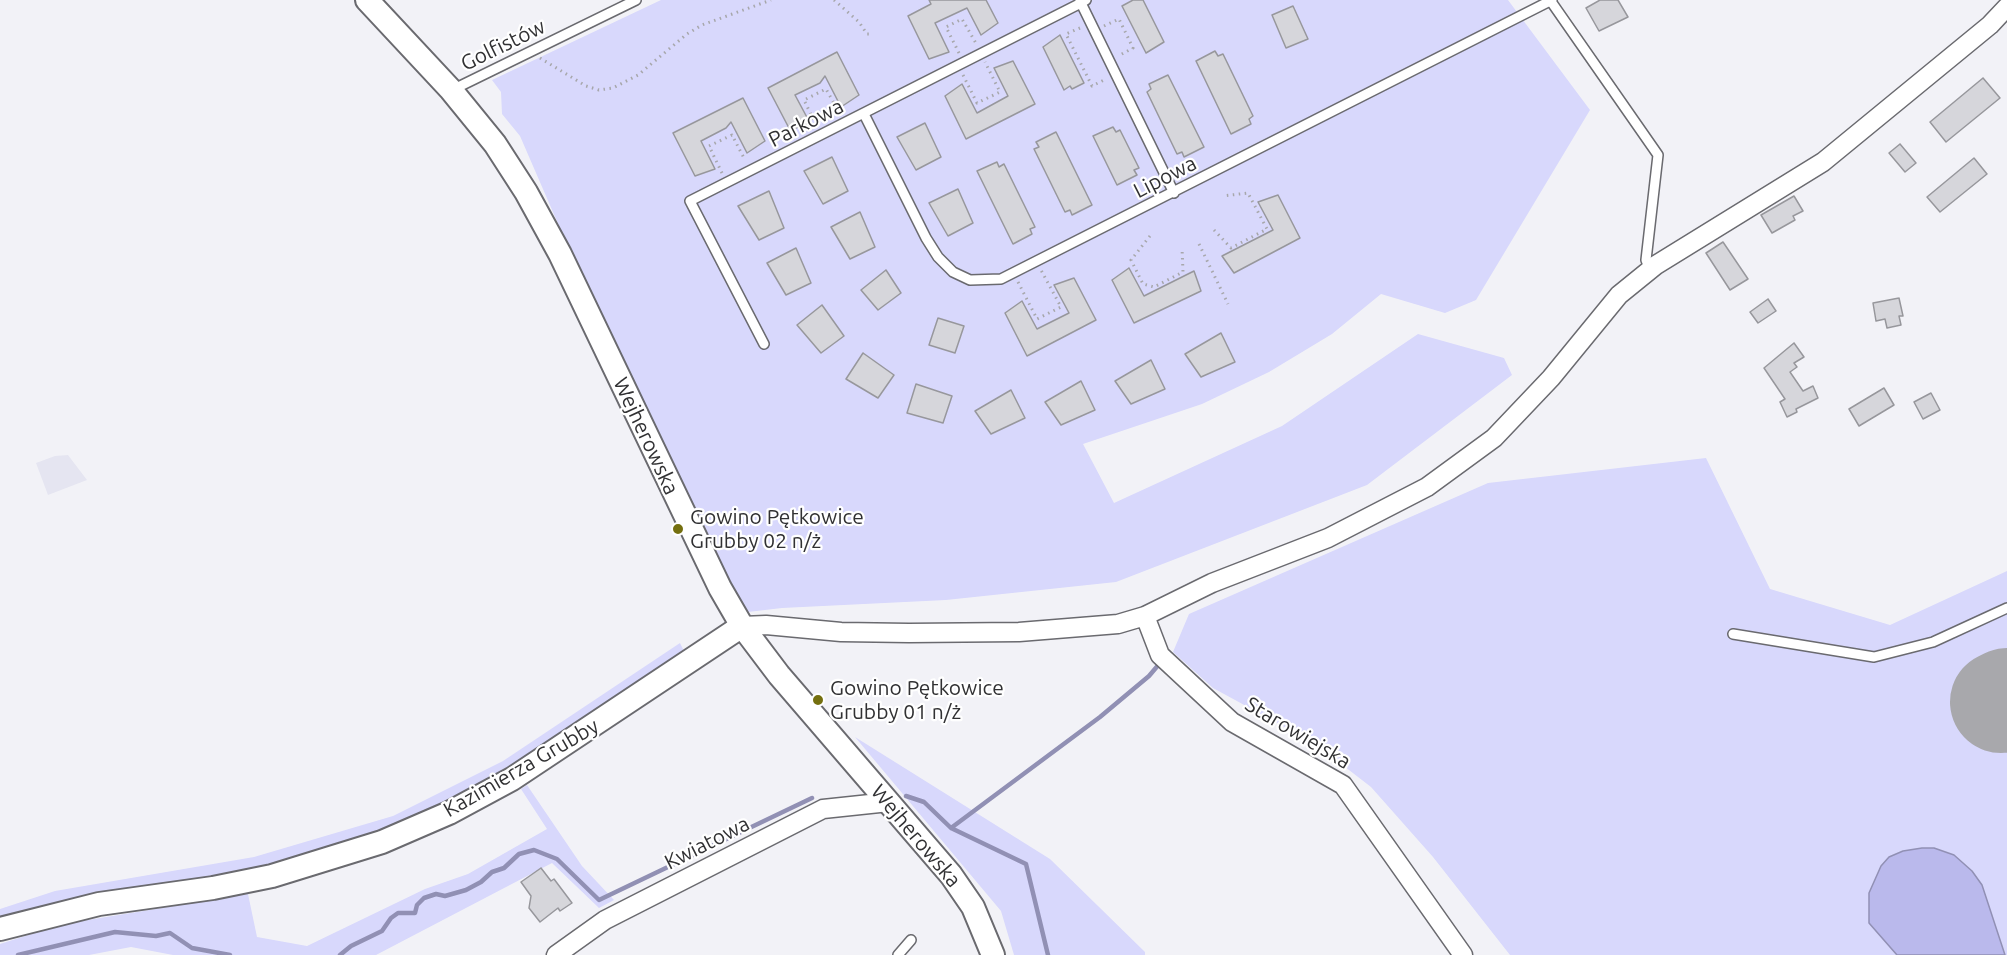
<!DOCTYPE html>
<html>
<head>
<meta charset="utf-8">
<style>
	body { margin:0 }
	canvas { display:block; background:#f2f2f7 }
</style>
</head>
<body>
<canvas width="2007" height="955"></canvas>
<script>
const g = document.querySelector('canvas').getContext('2d');
g.lineJoin = 'round';
function fillPath(path, color) { g.fillStyle = color; g.fill(path, 'evenodd'); }
const poly = rows => new Path2D(rows.map(r => 'M' + r).join(''));
function strokePath(path, color, width, dash) { g.strokeStyle = color; g.lineWidth = width; g.lineCap = dash ? 'butt' : 'round'; g.setLineDash(dash || []); g.stroke(path); }
function label(font, color, halo, rows, align = 'center') {
  g.font = font + ' Ubuntu,sans-serif'; g.lineWidth = 4.5; g.setLineDash([]); g.textBaseline = 'middle'; g.strokeStyle = halo; g.fillStyle = color; for (const [text, x, y, turn = 0] of rows) {
    g.save(); g.translate(x, y); g.rotate((+turn || 0) * Math.PI / 180); g.textAlign = isNaN(turn) ? turn : align; if (halo) g.strokeText(text, 0, 0); g.fillText(text, 0, 0); g.restore();
  }
}
fillPath(poly([
	[68,455,87,480,48,495,36,463,55,456]
]), '#e5e5f1');
fillPath(poly([
	[661,0,1508,0,1590,110,1476,300,1445,313,1381,294,1332,334,1269,372,1202,404,1083,444,1114,503,1282,426,1418,334,1504,358,1512,375,1367,485,1116,582,946,600,782,608,748,612,722,567,572,256,520,136,502,114,501,92,492,80],
	[1706,458,1770,589,1890,625,2007,571,2007,955,1510,955,1433,857,1371,787,1314,743,1213,688,1173,652,1189,614,1488,483],
	[680,643,686,655,480,790,337,851,0,922,0,909,55,891,254,857,393,816,503,761],
	[855,737,1050,859,1145,952,1145,955,1014,955,1001,911],
	[527,785,582,866,614,900,599,908,552,863,376,955,173,955,131,947,89,955,0,955,0,944,63,924,248,894,257,937,307,946,425,889,468,874,547,829,521,789]
]), '#d8d8fc');
const water = poly([
	[1922,848,1934,848,1954,855,1972,871,1982,885,2005,955,1897,955,1869,923,1869,893,1881,866,1889,857,1903,851,1922,848]
]);
fillPath(water, '#bab9ec');
strokePath(water, '#9190b4', 1.5);
strokePath(poly([
	[906,796,924,802,951,828,1026,864,1048,955],
	[951,828,1100,717,1149,676,1160,663],
	[18,955,115,932,156,936,170,933,192,948,230,955],
	[340,955,351,946,382,931,391,918,398,913,415,913,417,905,424,898,436,894,445,896,466,890,481,882,492,872,504,868,519,854,534,850,557,859,599,900,812,798]
]), '#9190b4', 4.5);
strokePath(poly([
	[2001,702,2007,699]
]), '#a8a8ac', 102);
const building = poly([
	[929,0,986,0,998,23,981,35,967,8,935,23,949,52,929,59,908,16,931,4,929,0],
	[1133,0,1143,0,1164,42,1146,53,1122,6,1133,0],
	[1600,0,1618,0,1628,17,1599,31,1586,8,1600,0],
	[1293,6,1308,39,1286,48,1272,15,1293,6],
	[1060,35,1084,83,1072,89,1070,86,1064,90,1043,47,1060,35],
	[1215,51,1218,56,1223,54,1253,116,1249,119,1251,124,1231,134,1196,61,1215,51],
	[837,52,859,95,841,107,825,76,820,83,795,95,810,123,790,130,768,88,837,52],
	[1013,61,1035,104,966,139,945,96,962,84,977,113,1008,96,994,68,1013,61],
	[1168,75,1204,147,1184,157,1182,152,1177,154,1147,92,1151,89,1149,84,1168,75],
	[1983,78,2000,98,1946,142,1930,122,1983,78],
	[743,98,765,141,747,153,731,122,726,128,701,141,715,169,695,176,673,133,743,98],
	[925,123,941,157,916,170,897,137,925,123],
	[1113,127,1116,132,1120,130,1139,168,1134,170,1137,175,1117,185,1093,136,1113,127],
	[1056,132,1092,205,1072,215,1070,210,1065,212,1034,149,1039,147,1036,142,1056,132],
	[1900,144,1916,163,1905,172,1889,153,1900,144],
	[832,157,848,191,823,204,804,171,832,157],
	[1974,158,1987,174,1940,212,1927,197,1974,158],
	[997,162,999,167,1004,164,1035,227,1030,229,1032,234,1013,244,977,171,997,162],
	[958,189,973,223,948,236,929,203,958,189],
	[769,191,784,228,759,240,738,206,769,191],
	[1278,195,1300,238,1234,273,1222,256,1273,230,1258,202,1278,195],
	[1794,196,1803,211,1793,216,1795,220,1772,233,1761,215,1794,196],
	[860,212,875,247,850,259,831,227,860,212],
	[1723,242,1748,279,1730,290,1706,253,1723,242],
	[796,248,811,283,786,295,767,263,796,248],
	[1129,268,1144,296,1194,271,1201,291,1134,323,1112,280,1129,268],
	[886,270,901,293,878,310,861,290,886,270],
	[1074,278,1096,320,1027,356,1005,313,1022,301,1037,329,1069,313,1054,285,1074,278],
	[1899,298,1903,316,1899,316,1901,325,1887,328,1885,319,1876,321,1873,303,1899,298],
	[1768,299,1776,311,1758,323,1750,312,1768,299],
	[822,305,844,336,821,353,797,325,822,305],
	[938,318,964,326,955,353,929,345,938,318],
	[1221,333,1235,362,1201,377,1185,354,1221,333],
	[1794,343,1804,357,1794,363,1797,367,1790,372,1803,391,1813,386,1818,398,1796,409,1797,412,1787,417,1780,402,1785,399,1764,368,1794,343],
	[863,353,894,375,878,398,846,379,863,353],
	[1151,360,1165,389,1131,404,1115,381,1151,360],
	[1081,381,1095,410,1061,425,1045,402,1081,381],
	[916,384,952,396,943,423,907,413,916,384],
	[1884,388,1894,405,1859,426,1849,409,1884,388],
	[1011,390,1025,418,991,434,975,411,1011,390],
	[1931,393,1940,410,1923,419,1914,402,1931,393],
	[541,868,551,881,554,879,572,903,560,911,558,908,540,922,529,908,531,896,521,882,541,868]
]);
fillPath(building, '#d6d6db');
strokePath(building, '#97979c', 1.5);
const service = poly([
	[1086,0,1081,3,1174,193],
	[1550,0,1658,155,1646,260,1650,270],
	[452,90,636,0],
	[864,114,926,238,938,257,953,272,970,280,1001,279,1552,0],
	[764,344,690,201,1081,3,1080,0],
	[1733,634,1874,657,1933,642,2007,608],
	[898,955,911,940]
]);
const minor = poly([
	[1145,616,1160,655,1232,722,1343,785,1463,955],
	[742,626,766,625,841,632,909,633,1019,632,1118,624,1145,616,1212,583,1328,538,1427,487,1494,438,1551,378,1619,295,1656,265,1823,162,1990,25,2007,7],
	[556,955,605,920,823,809,889,802]
]);
const tertiary = poly([
	[367,0,451,90,495,144,526,192,560,254,720,588,742,626,779,675,951,875,973,907,993,955],
	[0,929,99,904,213,888,272,876,382,842,449,813,512,779,742,626]
]);
strokePath(service, '#6a6a6f', 12);
strokePath(minor, '#6a6a6f', 21);
strokePath(tertiary, '#6a6a6f', 26);
strokePath(poly([
	[834,0,859,22,867,34,872,34],
	[1104,26,1119,19,1133,48,1120,55],
	[1080,28,1066,34,1092,86,1106,79],
	[959,53,946,27,962,19,977,45],
	[540,58,586,86,599,90,613,88,638,75,687,34,702,25,771,0],
	[963,75,977,103,1000,92,985,62],
	[816,125,804,100,826,89,839,112],
	[722,173,709,146,732,135,745,160],
	[1214,230,1231,248,1267,229,1248,193,1223,196],
	[1150,236,1131,260,1143,284,1154,287,1183,272,1182,248],
	[1199,244,1228,304],
	[1018,282,1037,319,1061,307,1041,270]
]), '#a7a7ab', 3, [1.5, 4.5]);
strokePath(service, '#fff', 9);
strokePath(minor, '#fff', 18);
strokePath(tertiary, '#fff', 22);
for (const [x, y, r, color] of [
	[678,529,6,"#746f0f"],
	[818,700,6,"#746f0f"]
]) { const dot = new Path2D(); dot.arc(x, y, r, 0, 2 * Math.PI); g.fillStyle = color; g.fill(dot); strokePath(dot, '#fff', 2); }
label('21px', '#313133', '#fff', [
	["Golfistów",503,45,-26],
	["Parkowa",806,123,-27],
	["Lipowa",1165,177,-27],
	["Wejherowska",646,436,65],
	["Starowiejska",1298,733,31],
	["Kazimierza Grubby",521,768,-30],
	["Wejherowska",916,836,50],
	["Kwiatowa",707,843,-27]
]);
label('21px', '#313133', '#fff', [
	["Gowino Pętkowice",690,517],
	["Grubby 02 n/ż",690,541],
	["Gowino Pętkowice",830,688],
	["Grubby 01 n/ż",830,712]
], 'left');
</script>
</body>
</html>
